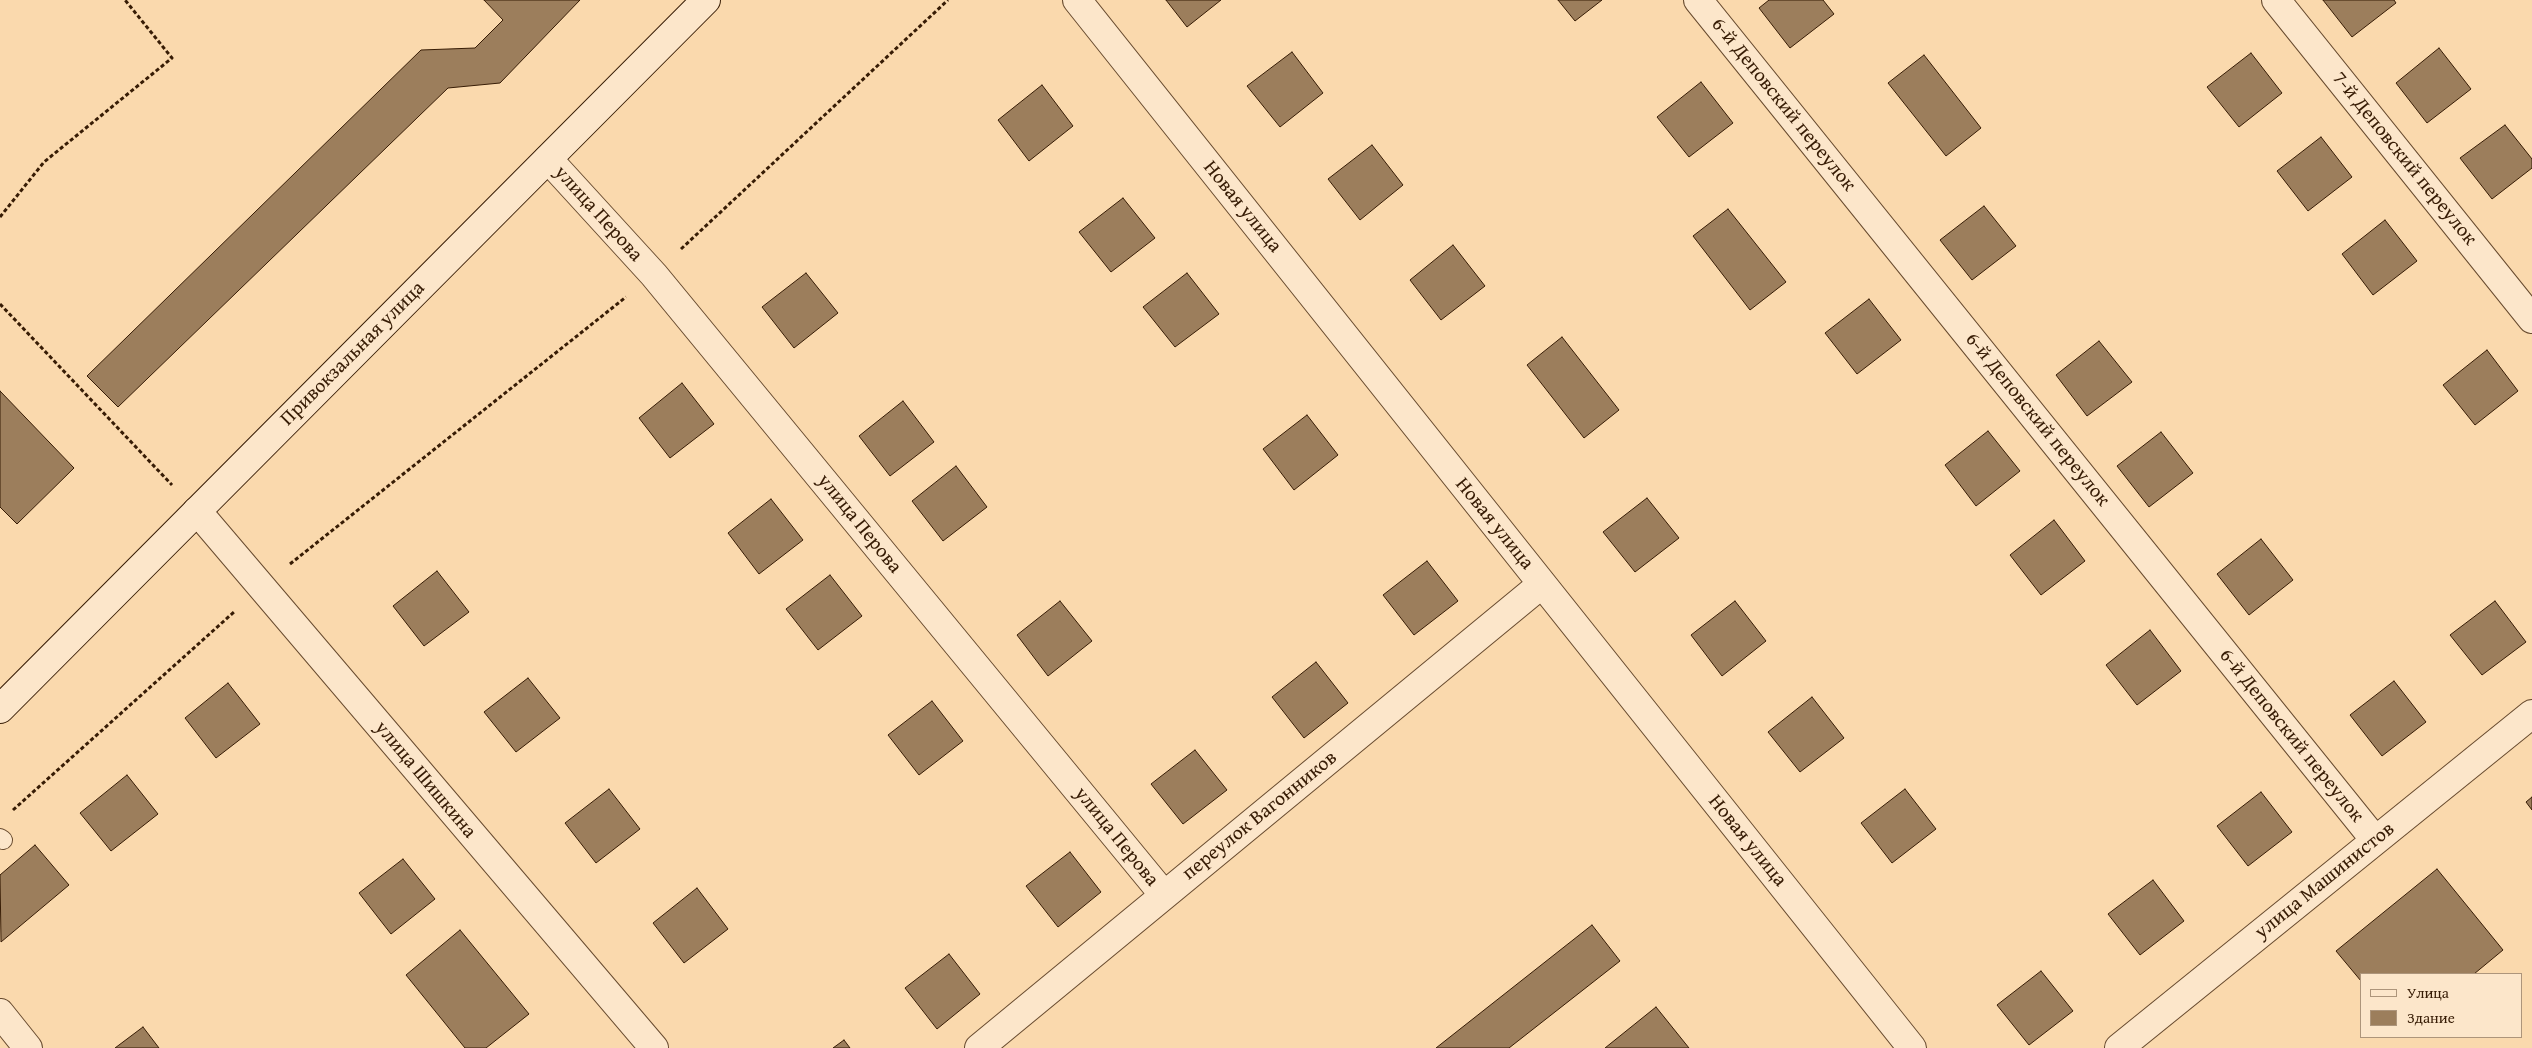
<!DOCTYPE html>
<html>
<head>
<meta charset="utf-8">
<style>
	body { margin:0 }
	#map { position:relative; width:2532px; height:1048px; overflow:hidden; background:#fad9ad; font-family:"Gentium Book Plus",serif }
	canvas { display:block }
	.legend { position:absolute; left:2360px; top:973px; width:162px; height:65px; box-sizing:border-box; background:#fce6ca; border:1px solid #ad957b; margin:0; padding:6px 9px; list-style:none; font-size:15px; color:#371c05 }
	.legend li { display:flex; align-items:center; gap:10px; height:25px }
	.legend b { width:25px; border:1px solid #ad957b }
</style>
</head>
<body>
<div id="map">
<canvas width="2532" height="1048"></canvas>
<ul class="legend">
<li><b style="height:6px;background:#fce6ca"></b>Улица</li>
<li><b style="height:14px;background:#9c7e5c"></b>Здание</li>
</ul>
</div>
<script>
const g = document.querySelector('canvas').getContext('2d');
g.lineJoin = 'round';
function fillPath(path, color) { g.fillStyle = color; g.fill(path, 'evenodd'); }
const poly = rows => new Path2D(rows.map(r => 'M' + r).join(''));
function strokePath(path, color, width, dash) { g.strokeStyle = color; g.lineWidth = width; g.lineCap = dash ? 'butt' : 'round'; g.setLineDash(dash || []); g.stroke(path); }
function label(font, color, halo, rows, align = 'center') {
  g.font = font + ' "Gentium Book Plus",serif'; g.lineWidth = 4; g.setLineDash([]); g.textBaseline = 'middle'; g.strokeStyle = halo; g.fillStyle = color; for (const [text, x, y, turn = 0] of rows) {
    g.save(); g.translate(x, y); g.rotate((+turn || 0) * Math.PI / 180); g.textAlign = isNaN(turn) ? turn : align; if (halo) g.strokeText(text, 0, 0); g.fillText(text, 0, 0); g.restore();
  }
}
const building = poly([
	[484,0,580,0,500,83,448,88,118,407,87,376,421,50,475,48,503,20,484,0],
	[1166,0,1221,0,1187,27,1166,0],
	[1558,0,1602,0,1575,21,1558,0],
	[1769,0,1823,0,1834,14,1790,48,1759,8,1769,0],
	[2323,0,2394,0,2396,3,2352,37,2323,0],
	[2439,48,2471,89,2427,123,2396,83,2439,48],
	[1292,52,1323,93,1280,127,1247,86,1292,52],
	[2251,53,2282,93,2239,127,2207,87,2251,53],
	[1924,55,1981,128,1946,156,1888,83,1924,55],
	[1701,82,1733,123,1689,157,1657,117,1701,82],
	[1042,85,1073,126,1029,161,998,120,1042,85],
	[2505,125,2532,159,2532,168,2492,199,2460,158,2505,125],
	[2321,137,2352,177,2308,211,2277,171,2321,137],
	[1372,145,1403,185,1360,220,1328,179,1372,145],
	[1123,198,1155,238,1111,272,1079,232,1123,198],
	[1984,206,2016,246,1972,280,1940,240,1984,206],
	[1728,209,1786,282,1750,310,1693,236,1728,209],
	[2385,220,2417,261,2373,295,2342,254,2385,220],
	[1453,245,1485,286,1441,320,1410,280,1453,245],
	[806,273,838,313,794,348,762,307,806,273],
	[1187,273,1219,314,1175,347,1143,307,1187,273],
	[1869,299,1901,340,1857,374,1825,333,1869,299],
	[1562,337,1619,410,1584,438,1527,365,1562,337],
	[2099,341,2132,382,2087,416,2056,375,2099,341],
	[2487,350,2518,391,2475,425,2443,385,2487,350],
	[682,383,714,424,670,458,639,418,682,383],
	[0,391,74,468,17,524,0,507,0,391],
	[903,401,934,442,890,476,859,436,903,401],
	[1307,415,1338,455,1294,490,1263,449,1307,415],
	[1988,431,2020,471,1976,506,1945,465,1988,431],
	[2161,432,2193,473,2149,507,2117,466,2161,432],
	[956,466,987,507,943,541,912,501,956,466],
	[1647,498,1679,538,1635,572,1603,532,1647,498],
	[771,499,803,540,759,574,728,533,771,499],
	[2054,520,2085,561,2041,595,2010,555,2054,520],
	[2261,539,2293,580,2249,615,2217,574,2261,539],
	[1427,561,1458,601,1414,635,1383,595,1427,561],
	[437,571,469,612,424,646,393,606,437,571],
	[830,575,862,616,818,650,786,609,830,575],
	[1060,601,1092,641,1048,676,1017,635,1060,601],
	[1735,601,1766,641,1722,676,1691,635,1735,601],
	[2495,601,2526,642,2482,675,2450,635,2495,601],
	[2150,630,2181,671,2137,705,2106,665,2150,630],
	[1316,662,1348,703,1304,738,1272,697,1316,662],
	[528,678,560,718,516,752,484,712,528,678],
	[2394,681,2426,722,2382,756,2350,715,2394,681],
	[228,683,260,724,216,758,185,718,228,683],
	[1812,697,1844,738,1800,772,1768,732,1812,697],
	[932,701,963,741,919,775,888,735,932,701],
	[1195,750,1227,790,1183,824,1151,784,1195,750],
	[127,775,158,814,111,851,80,813,127,775],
	[609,789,640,829,596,863,565,823,609,789],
	[1905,789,1936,829,1892,863,1861,823,1905,789],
	[2261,792,2292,832,2248,866,2217,826,2261,792],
	[2532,797,2532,810,2526,802,2532,797],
	[35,845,69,885,1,942,0,875,35,845],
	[1070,852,1101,892,1058,927,1026,886,1070,852],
	[403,859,435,899,391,934,359,893,403,859],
	[2437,869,2503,950,2474,974,2361,974,2361,981,2336,951,2437,869],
	[2153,880,2184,921,2140,955,2108,914,2153,880],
	[697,888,728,929,684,963,653,923,697,888],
	[1592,925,1620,961,1509,1048,1436,1048,1592,925],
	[460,930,529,1014,486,1048,465,1048,406,975,460,930],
	[949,954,980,994,937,1029,905,988,949,954],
	[2041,971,2073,1011,2029,1045,1997,1005,2041,971],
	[1656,1007,1689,1048,1605,1048,1656,1007],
	[143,1027,159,1048,115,1048,143,1027],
	[844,1040,850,1048,833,1048,844,1040]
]);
fillPath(building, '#9c7e5c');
strokePath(building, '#371c05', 1);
const lane = poly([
	[0,838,3,840]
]);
const street = poly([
	[1077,0,1912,1048],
	[1698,0,2375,840],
	[2276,0,2532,319],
	[548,159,654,275,1164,895],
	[197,511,654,1048],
	[0,1013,28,1048],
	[979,1048,1542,584],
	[2119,1048,2532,714]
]);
const secondary = poly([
	[0,709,706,0]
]);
strokePath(lane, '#684b2f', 20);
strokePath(street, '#684b2f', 30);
strokePath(secondary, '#371c05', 30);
strokePath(poly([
	[0,217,44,162,172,58,125,0],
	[681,249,948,0],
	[0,304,172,485],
	[290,564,626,297],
	[13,810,234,612]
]), '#371c05', 3, [4, 2.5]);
strokePath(lane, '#fce6ca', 18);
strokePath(street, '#fce6ca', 28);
strokePath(secondary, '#fce6ca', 28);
label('20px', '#371c05', '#fce6ca', [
	["6-й Деповский переулок",1783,105,51],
	["7-й Деповский переулок",2404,159,51],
	["Новая улица",1242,207,51],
	["улица Перова",598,214,48],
	["Привокзальная улица",353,354,-45],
	["6-й Деповский переулок",2037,420,51],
	["улица Перова",859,524,51],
	["Новая улица",1494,524,51],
	["6-й Деповский переулок",2291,736,51],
	["улица Шишкина",425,780,50],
	["переулок Вагонников",1260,816,-39],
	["улица Перова",1116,837,51],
	["Новая улица",1747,841,51],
	["улица Машинистов",2325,881,-39]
]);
</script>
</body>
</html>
